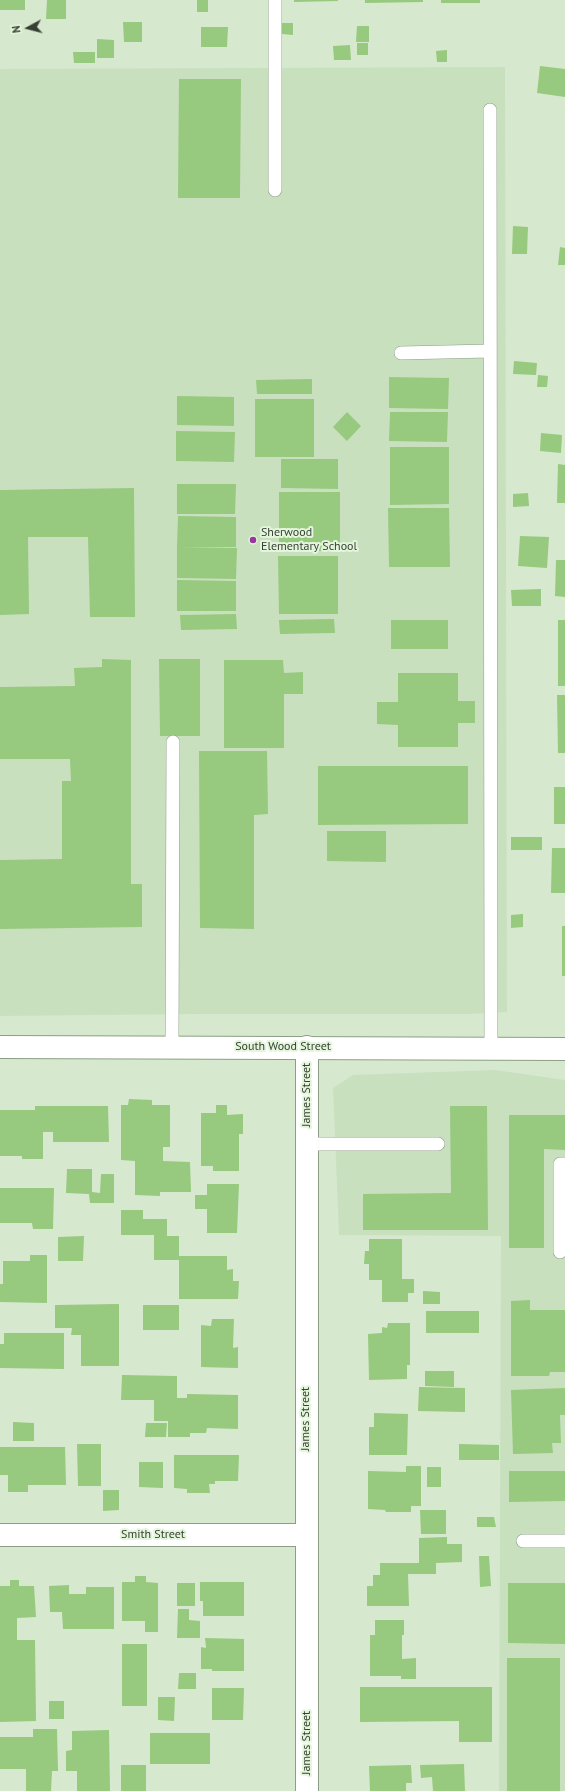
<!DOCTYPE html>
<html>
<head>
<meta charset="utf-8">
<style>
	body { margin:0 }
	#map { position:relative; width:565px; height:1791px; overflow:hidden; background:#d6e9ce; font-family:"PT Sans",sans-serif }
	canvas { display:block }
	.north { position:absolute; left:8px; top:8px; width:40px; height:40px; -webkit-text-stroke:3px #e3f6db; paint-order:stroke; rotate:263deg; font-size:11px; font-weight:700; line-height:16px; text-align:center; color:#383f34 }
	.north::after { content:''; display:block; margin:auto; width:14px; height:18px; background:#383f34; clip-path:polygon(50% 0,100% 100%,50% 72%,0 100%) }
</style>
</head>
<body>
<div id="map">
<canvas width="565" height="1791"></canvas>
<div class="north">N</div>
</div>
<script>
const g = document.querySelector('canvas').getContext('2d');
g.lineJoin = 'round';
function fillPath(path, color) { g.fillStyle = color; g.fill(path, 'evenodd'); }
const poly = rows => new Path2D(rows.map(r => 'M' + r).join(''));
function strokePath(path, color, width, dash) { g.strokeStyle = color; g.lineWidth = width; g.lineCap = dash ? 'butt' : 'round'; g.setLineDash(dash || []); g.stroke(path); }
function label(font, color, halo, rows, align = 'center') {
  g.font = font + ' "PT Sans",sans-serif'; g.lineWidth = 4; g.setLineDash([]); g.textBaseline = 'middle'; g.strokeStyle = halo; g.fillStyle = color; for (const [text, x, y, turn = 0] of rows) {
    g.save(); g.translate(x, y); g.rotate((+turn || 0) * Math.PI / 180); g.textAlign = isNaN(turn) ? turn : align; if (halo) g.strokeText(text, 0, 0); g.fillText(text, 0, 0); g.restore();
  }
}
fillPath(poly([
	[505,67,507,1012,470,1014,199,1014,0,1016,0,69],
	[495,1070,565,1080,565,1791,499,1791,501,1236,339,1235,333,1088,353,1075]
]), '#c9e0bf');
fillPath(poly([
	[0,0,25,0,25,10,0,10],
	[47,0,66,0,66,19,46,19],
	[197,0,208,0,208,12,197,12],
	[294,0,338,0,338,1,294,2],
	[365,0,423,0,423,2,365,3],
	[441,0,480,0,480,3,441,3],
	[123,22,142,22,142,42,124,42],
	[282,23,293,23,293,35,282,34],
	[357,26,369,26,369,42,356,42],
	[201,27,228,27,227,47,201,47],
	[97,39,114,40,114,58,97,58],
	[357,43,368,43,368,55,357,55],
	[350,45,351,60,334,60,333,46],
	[447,50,447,62,437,62,436,51],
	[73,52,95,52,95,63,74,63],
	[540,66,565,69,565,97,537,93],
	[179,79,241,79,240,198,178,198],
	[513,226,528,227,527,254,512,254],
	[560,247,565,248,565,265,558,265],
	[514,361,537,363,536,375,513,374],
	[538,375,548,376,547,387,537,387],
	[389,377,449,378,448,409,389,408],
	[312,379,312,394,257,394,256,380],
	[177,396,234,397,234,426,177,425],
	[255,399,314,399,314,457,255,457],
	[347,412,361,426,347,441,333,427],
	[390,412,448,412,447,442,389,441],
	[176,431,235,432,234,462,176,461],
	[541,433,562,435,561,453,540,451],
	[390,447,449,447,449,504,390,505],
	[281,459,338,459,338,489,281,488],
	[558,464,565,465,565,503,557,503],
	[177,484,236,484,235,514,177,514],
	[134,488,135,617,90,617,88,537,28,537,29,614,0,615,0,490],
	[279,492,340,492,340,551,279,551],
	[528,493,529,506,513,507,513,494],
	[388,508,449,508,450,567,389,567],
	[178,516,236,517,236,547,177,547],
	[520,536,549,537,547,568,518,566],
	[177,547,237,548,236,579,177,578],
	[278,556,338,556,338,614,279,614],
	[556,560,565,560,565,597,555,596],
	[177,580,236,581,236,611,177,611],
	[541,589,541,606,512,606,511,590],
	[236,614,237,629,181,630,180,615],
	[334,619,335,633,280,634,279,620],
	[391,620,448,620,448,649,391,649],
	[558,620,565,620,565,686,558,686],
	[102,659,131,660,131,884,142,884,142,927,0,929,0,860,62,859,62,781,71,781,70,759,0,759,0,687,75,686,74,668,102,667],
	[159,659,200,659,200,736,160,736],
	[224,660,283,660,284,673,303,672,303,694,284,694,284,748,224,748],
	[398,673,458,673,458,701,475,701,475,723,458,723,458,747,398,747,398,725,377,724,377,702,398,702],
	[557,695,565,695,565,753,558,753],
	[199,751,267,751,268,814,254,815,254,929,200,928],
	[318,766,468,766,468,824,318,825],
	[554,787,565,787,565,824,554,824],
	[327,831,386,831,386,862,327,861],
	[511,837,542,837,542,850,511,850],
	[552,848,565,848,565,893,551,893],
	[523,914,523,927,511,928,511,915],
	[562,926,565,926,565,976,562,976],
	[129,1099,152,1100,152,1105,170,1105,170,1147,163,1147,163,1161,190,1162,191,1192,160,1192,160,1196,135,1195,135,1161,121,1160,121,1105,128,1105],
	[216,1105,227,1105,227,1115,243,1114,243,1134,239,1134,239,1171,213,1171,213,1166,201,1166,201,1113,216,1113],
	[35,1106,108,1106,109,1142,53,1142,53,1132,43,1132,43,1159,22,1159,22,1156,0,1156,0,1110,35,1110],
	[450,1106,487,1106,488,1230,363,1230,363,1194,451,1193],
	[509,1115,565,1115,565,1150,544,1149,544,1248,509,1248],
	[67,1169,92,1169,92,1192,100,1193,101,1174,114,1174,114,1203,90,1203,89,1194,66,1193],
	[207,1184,239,1184,237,1233,207,1233,207,1209,195,1209,195,1195,207,1195],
	[0,1188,54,1188,53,1229,33,1229,32,1223,0,1223],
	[121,1210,143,1210,143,1219,167,1219,167,1236,179,1236,179,1256,227,1256,227,1270,233,1269,233,1281,239,1281,238,1299,179,1299,179,1260,154,1260,154,1235,121,1235],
	[84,1236,83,1261,58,1261,58,1237],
	[369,1239,402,1239,402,1279,414,1279,414,1293,408,1293,408,1302,382,1302,382,1280,369,1280,369,1264,364,1264,365,1251,369,1251],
	[30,1255,47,1255,47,1303,0,1302,0,1284,3,1284,3,1261,30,1261],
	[423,1291,440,1292,440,1304,423,1304],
	[530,1300,530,1310,565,1310,565,1372,550,1372,549,1376,511,1376,511,1301],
	[119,1304,119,1366,81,1366,81,1335,71,1335,72,1328,55,1328,55,1305],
	[143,1305,179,1305,179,1330,143,1330],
	[426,1311,479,1311,479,1333,426,1333],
	[212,1319,234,1319,233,1348,238,1347,238,1368,201,1367,201,1325,211,1326],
	[388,1323,410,1323,410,1365,407,1365,407,1379,369,1380,368,1334,382,1333,382,1327,387,1328],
	[4,1333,64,1333,64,1369,0,1368,0,1344,4,1344],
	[425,1371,454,1371,454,1387,425,1386],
	[122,1375,177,1376,177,1398,187,1398,187,1394,238,1395,238,1429,207,1428,206,1433,190,1433,190,1437,168,1437,168,1421,154,1421,154,1400,121,1400],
	[419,1387,465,1388,465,1412,418,1411],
	[565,1388,565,1415,560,1415,561,1443,552,1443,553,1453,513,1454,511,1390],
	[374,1413,408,1414,407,1455,369,1455,369,1427,374,1427],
	[13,1422,34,1423,34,1441,13,1441],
	[146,1423,167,1423,166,1437,145,1437],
	[77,1444,101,1444,101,1486,78,1486],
	[459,1444,499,1445,499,1460,459,1460],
	[0,1447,65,1447,66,1485,28,1485,28,1492,8,1492,8,1475,0,1475],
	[174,1455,239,1455,238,1481,215,1481,215,1484,209,1484,210,1493,187,1493,187,1489,174,1488],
	[139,1462,163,1462,163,1488,139,1487],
	[406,1466,421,1466,421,1506,411,1506,411,1512,386,1512,385,1510,368,1509,368,1471,406,1472],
	[427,1467,441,1467,441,1487,427,1487],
	[509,1471,565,1471,565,1501,509,1502],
	[103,1490,119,1490,119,1510,103,1511],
	[420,1510,446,1510,446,1534,421,1534],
	[477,1517,494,1517,496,1527,477,1527],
	[447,1537,447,1544,462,1544,462,1562,436,1563,436,1574,408,1574,409,1606,367,1606,367,1586,373,1586,373,1575,380,1575,380,1563,419,1563,419,1538],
	[479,1556,489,1556,491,1586,480,1587],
	[135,1576,146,1576,146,1582,158,1583,158,1632,145,1632,145,1621,122,1621,122,1582,135,1582],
	[10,1580,19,1580,19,1586,34,1586,36,1617,17,1618,17,1640,35,1640,36,1721,0,1722,0,1586,10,1586],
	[200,1582,244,1582,244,1616,203,1616,203,1601,200,1601],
	[177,1583,195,1583,195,1606,177,1606],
	[508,1583,565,1583,565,1644,508,1643],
	[69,1585,69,1594,86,1594,86,1587,114,1587,114,1629,63,1629,62,1612,50,1612,49,1586],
	[178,1609,189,1609,189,1620,200,1621,200,1638,177,1638],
	[375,1620,404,1620,404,1635,402,1635,402,1659,416,1658,416,1679,401,1679,401,1676,370,1676,370,1635,375,1635],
	[205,1638,244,1639,244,1671,212,1671,212,1669,201,1669,201,1647,206,1648],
	[122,1644,147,1644,147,1706,122,1706],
	[507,1658,560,1658,560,1791,507,1791],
	[179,1673,196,1673,196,1689,178,1689],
	[360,1687,492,1687,492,1742,459,1742,459,1721,360,1722],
	[212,1688,244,1688,243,1720,212,1720],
	[158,1697,175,1697,174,1721,158,1720],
	[49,1701,64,1701,64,1719,49,1719],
	[33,1729,57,1729,58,1771,52,1771,51,1791,26,1791,26,1769,0,1769,0,1737,33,1737],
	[109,1730,110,1791,77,1791,77,1771,66,1771,66,1751,72,1750,72,1731],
	[150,1733,210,1733,210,1764,150,1764],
	[464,1764,465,1791,433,1791,432,1777,421,1778,420,1765],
	[121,1765,146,1765,146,1791,121,1791],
	[411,1765,412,1783,406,1783,406,1791,370,1791,369,1766]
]), '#97c97e');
const service = poly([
	[490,110,491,1050],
	[275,190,275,0],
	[401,353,489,351],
	[172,1047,173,742],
	[307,1144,438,1144],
	[560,1252,560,1164,565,1164],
	[523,1541,565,1541]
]);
const minor = poly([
	[307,1047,307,1791],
	[0,1535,306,1535]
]);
const tertiary = poly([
	[0,1047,565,1049]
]);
strokePath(service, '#8c9e85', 14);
strokePath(minor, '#8c9e85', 24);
strokePath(tertiary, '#8c9e85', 24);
strokePath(service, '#fff', 13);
strokePath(minor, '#fff', 22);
strokePath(tertiary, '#fff', 22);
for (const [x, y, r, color] of [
	[253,540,4,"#97369d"]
]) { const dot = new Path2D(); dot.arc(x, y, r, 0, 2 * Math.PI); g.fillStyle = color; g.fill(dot); strokePath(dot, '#e3f6db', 1.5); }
label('12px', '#383f34', '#e3f6db', [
	["Sherwood",261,533],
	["Elementary School",261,547]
], 'left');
label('12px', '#383f34', '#e3f6db', [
	["South Wood Street",283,1047],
	["James Street",307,1095,-90],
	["James Street",306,1419,-90],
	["Smith Street",153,1535],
	["James Street",307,1743,-90]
]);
</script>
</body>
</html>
